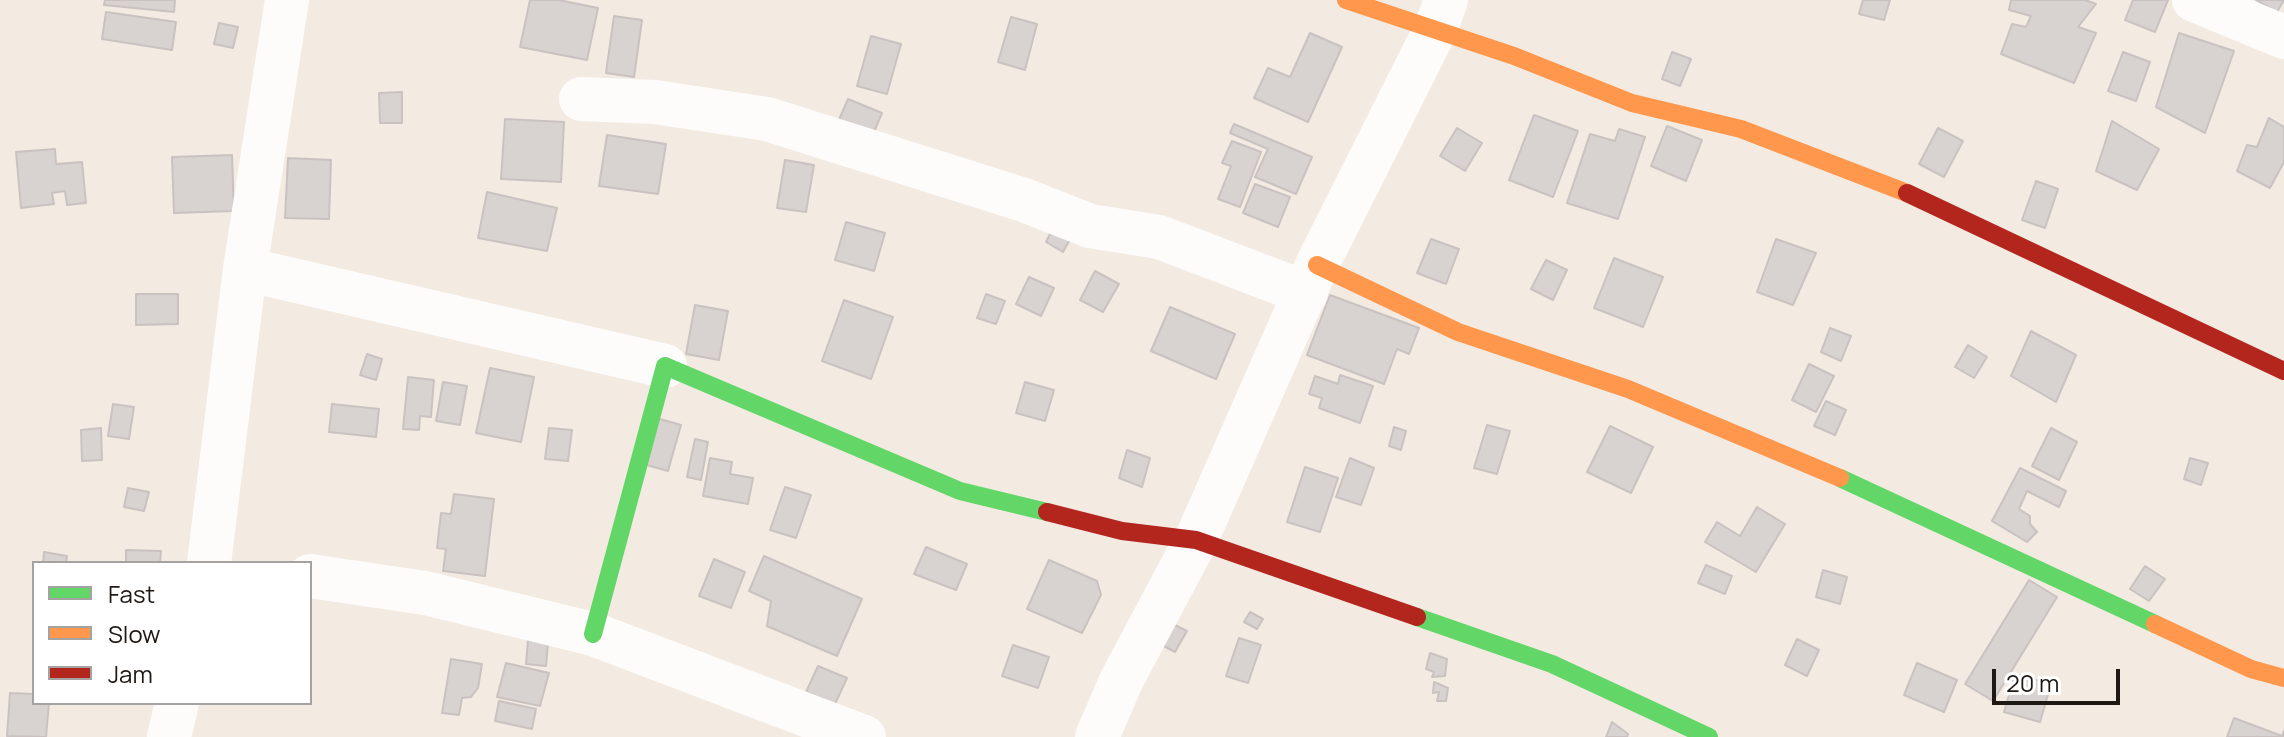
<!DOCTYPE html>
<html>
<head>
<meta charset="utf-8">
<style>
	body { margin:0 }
	#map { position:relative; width:2284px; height:737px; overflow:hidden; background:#f3eae2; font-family:Manrope,sans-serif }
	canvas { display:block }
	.legend { position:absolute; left:32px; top:561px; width:280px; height:144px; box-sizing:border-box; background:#fff; border:2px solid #a5a3a1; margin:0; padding:10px 14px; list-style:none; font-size:24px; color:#1f1915 }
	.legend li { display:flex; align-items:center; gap:16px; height:40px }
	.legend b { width:40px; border:2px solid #a5a3a1 }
	.scale { position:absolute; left:1992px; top:669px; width:128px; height:36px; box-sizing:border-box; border:4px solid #1f1915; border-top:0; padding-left:10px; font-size:24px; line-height:28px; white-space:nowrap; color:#1f1915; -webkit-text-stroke:6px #fff; paint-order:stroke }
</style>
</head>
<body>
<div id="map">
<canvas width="2284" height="737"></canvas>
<ul class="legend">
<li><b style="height:10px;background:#63d668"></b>Fast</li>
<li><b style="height:10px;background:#ff974d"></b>Slow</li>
<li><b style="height:10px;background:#b3261e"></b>Jam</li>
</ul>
<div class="scale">20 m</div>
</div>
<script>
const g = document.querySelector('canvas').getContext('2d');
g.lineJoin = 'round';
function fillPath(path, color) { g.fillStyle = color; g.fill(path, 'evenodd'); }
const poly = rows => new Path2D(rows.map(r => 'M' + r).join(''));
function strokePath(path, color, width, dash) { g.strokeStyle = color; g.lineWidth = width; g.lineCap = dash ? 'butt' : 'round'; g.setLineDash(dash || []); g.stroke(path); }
const building = poly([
	[105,0,175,0,174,12,104,5,105,0],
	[530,0,559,0,598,8,587,60,520,47,530,0],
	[1863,0,1890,0,1884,20,1859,14,1863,0],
	[2011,0,2085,0,2096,4,2078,27,2096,33,2074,83,2001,54,2012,24,2026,27,2031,16,2009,10,2011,0],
	[2133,0,2168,0,2155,32,2125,20,2133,0],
	[2256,0,2284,0,2277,12,2256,0],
	[106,12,176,22,172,50,102,39,106,12],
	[614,16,642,20,634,77,606,73,614,16],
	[1011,17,1037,24,1025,70,998,62,1011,17],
	[219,23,238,27,233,48,214,44,219,23],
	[1310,33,1342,47,1308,122,1254,98,1268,68,1290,77,1310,33],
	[2179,33,2234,51,2205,133,2156,107,2179,33],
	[871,36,901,44,887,94,857,86,871,36],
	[1672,52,1691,59,1680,86,1662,79,1672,52],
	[2123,52,2150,62,2136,101,2108,91,2123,52],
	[402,92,402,123,380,123,379,93,402,92],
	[848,99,882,113,871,139,837,124,848,99],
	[1534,115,1578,131,1553,197,1509,180,1534,115],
	[2269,118,2284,127,2284,162,2270,188,2237,171,2247,145,2257,147,2269,118],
	[505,119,564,122,561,182,501,179,505,119],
	[2112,121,2159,149,2137,190,2096,171,2112,121],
	[1234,124,1312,157,1296,194,1255,177,1268,149,1230,133,1234,124],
	[1667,126,1702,140,1686,181,1651,166,1667,126],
	[1457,128,1482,143,1465,171,1440,156,1457,128],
	[1938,128,1963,141,1944,177,1919,164,1938,128],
	[1619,129,1645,137,1618,219,1567,203,1590,134,1615,141,1619,129],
	[607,135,666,144,658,194,599,186,607,135],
	[1232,141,1261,152,1240,207,1218,199,1231,166,1222,163,1232,141],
	[55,149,56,164,82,162,86,203,67,205,65,191,52,193,54,204,21,208,16,152,55,149],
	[232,155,234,211,174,213,172,157,232,155],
	[288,158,331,160,329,219,285,218,288,158],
	[785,160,814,165,806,212,777,208,785,160],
	[2036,181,2058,189,2045,228,2022,220,2036,181],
	[1255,184,1290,197,1278,227,1243,213,1255,184],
	[487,192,557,208,547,251,478,238,487,192],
	[846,222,885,233,874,271,835,260,846,222],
	[1054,226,1072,236,1063,252,1046,242,1054,226],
	[1431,239,1459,249,1446,284,1417,273,1431,239],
	[1776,239,1816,253,1793,305,1757,292,1776,239],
	[1614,258,1663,277,1643,327,1594,308,1614,258],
	[1546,260,1567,270,1553,300,1531,289,1546,260],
	[1095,271,1119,284,1103,312,1080,300,1095,271],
	[1029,277,1054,288,1041,316,1016,304,1029,277],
	[136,294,178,294,178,324,136,325,136,294],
	[986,294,1005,301,996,324,977,318,986,294],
	[1330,295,1419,328,1409,354,1397,349,1384,384,1307,355,1330,295],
	[844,300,893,317,871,379,822,361,844,300],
	[695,305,728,311,719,360,686,354,695,305],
	[1170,307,1235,334,1216,379,1151,351,1170,307],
	[1830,328,1851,336,1841,361,1821,352,1830,328],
	[2031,331,2076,355,2056,402,2011,376,2031,331],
	[1968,345,1987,357,1974,378,1955,367,1968,345],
	[367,354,382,359,376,380,360,375,367,354],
	[1809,364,1834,376,1816,412,1792,400,1809,364],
	[490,368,534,377,521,442,476,433,490,368],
	[1340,375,1373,386,1360,423,1319,408,1322,398,1309,394,1315,376,1338,384,1340,375],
	[408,377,434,380,431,417,420,416,419,430,403,429,408,377],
	[443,382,467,386,460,425,436,421,443,382],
	[1025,382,1054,390,1045,421,1016,413,1025,382],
	[1826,401,1846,410,1835,435,1814,426,1826,401],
	[113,404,134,407,129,439,108,436,113,404],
	[332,404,379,409,376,437,329,432,332,404],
	[656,418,681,425,668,471,643,464,656,418],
	[1487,425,1510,431,1497,474,1474,468,1487,425],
	[1610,426,1653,447,1631,493,1587,472,1610,426],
	[1394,427,1406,431,1401,450,1389,446,1394,427],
	[101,428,102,460,82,461,81,430,101,428],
	[549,428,572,430,568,461,545,459,549,428],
	[2051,428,2077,442,2059,480,2032,466,2051,428],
	[695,439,708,442,701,480,687,477,695,439],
	[1127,450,1150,458,1142,487,1119,478,1127,450],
	[710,458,732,462,730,474,753,478,748,504,703,496,710,458],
	[1350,458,1374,468,1361,505,1336,497,1350,458],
	[2190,458,2208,463,2201,485,2184,479,2190,458],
	[1305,467,1338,478,1320,532,1287,522,1305,467],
	[2020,468,2066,491,2059,507,2027,491,2019,509,2030,516,2030,524,2037,532,2027,542,1992,521,2020,468],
	[785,487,811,495,796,538,770,530,785,487],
	[128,488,149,492,144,511,124,507,128,488],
	[454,494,494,499,485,576,443,571,446,549,437,548,441,513,451,514,454,494],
	[1757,507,1785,524,1756,572,1705,542,1717,522,1740,536,1757,507],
	[926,547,967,564,956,590,914,574,926,547],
	[126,550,161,551,160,563,126,562,126,550],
	[44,552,67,556,66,563,43,563,44,552],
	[764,556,862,599,837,656,767,626,771,601,749,591,764,556],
	[714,559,745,572,731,608,699,596,714,559],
	[1049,560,1097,581,1101,595,1082,633,1027,609,1049,560],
	[1706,565,1732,576,1725,594,1698,583,1706,565],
	[2145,566,2165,579,2149,601,2130,589,2145,566],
	[1823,570,1847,577,1840,604,1816,597,1823,570],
	[2029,580,2057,597,1993,701,1965,684,2029,580],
	[1250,612,1263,619,1257,629,1244,622,1250,612],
	[1167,621,1187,631,1175,652,1156,642,1167,621],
	[1239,638,1261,645,1248,683,1226,676,1239,638],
	[1797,639,1819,650,1807,676,1785,665,1797,639],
	[528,640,548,642,546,666,526,664,528,640],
	[1013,645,1049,657,1038,688,1002,676,1013,645],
	[1430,653,1447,659,1445,676,1432,677,1434,672,1426,669,1430,653],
	[451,659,482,664,478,688,471,697,462,698,459,715,442,713,451,659],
	[506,663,549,673,540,706,497,697,506,663],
	[1917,663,1957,680,1944,712,1904,695,1917,663],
	[818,666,847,678,835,704,806,692,818,666],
	[2015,674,2051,684,2040,722,2004,712,2015,674],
	[1434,682,1448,688,1446,701,1437,701,1439,692,1433,693,1434,682],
	[10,693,34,694,34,703,49,703,46,737,7,736,10,693],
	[499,701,536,709,532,729,495,721,499,701],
	[2234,718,2282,736,2284,731,2284,737,2227,737,2234,718],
	[1612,722,1628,734,1627,737,1606,737,1612,722]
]);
fillPath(building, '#d8d2d0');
strokePath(building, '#c9c2c1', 2);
strokePath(poly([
	[2194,0,2284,37],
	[581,99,655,102,767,119,1024,200,1090,226,1159,237,1306,293],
	[245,269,287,0],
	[209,563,245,269,665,366],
	[310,576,425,593,593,634,864,737],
	[169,737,177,703],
	[1097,737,1121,681,1196,540,1317,265,1436,28,1446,0]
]), '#fdfcfb', 44);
strokePath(poly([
	[1840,478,2155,624],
	[1417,617,1552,664,1709,737],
	[593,634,665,366,960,491,1047,512]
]), '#63d668', 18);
strokePath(poly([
	[1346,0,1514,56,1632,103,1741,129,1907,193],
	[1317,265,1458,332,1628,389,1840,478],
	[2155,624,2251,669,2284,678]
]), '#ff974d', 18);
strokePath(poly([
	[1907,193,2284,371],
	[1047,512,1122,531,1196,540,1417,617]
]), '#b3261e', 18);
</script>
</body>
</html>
